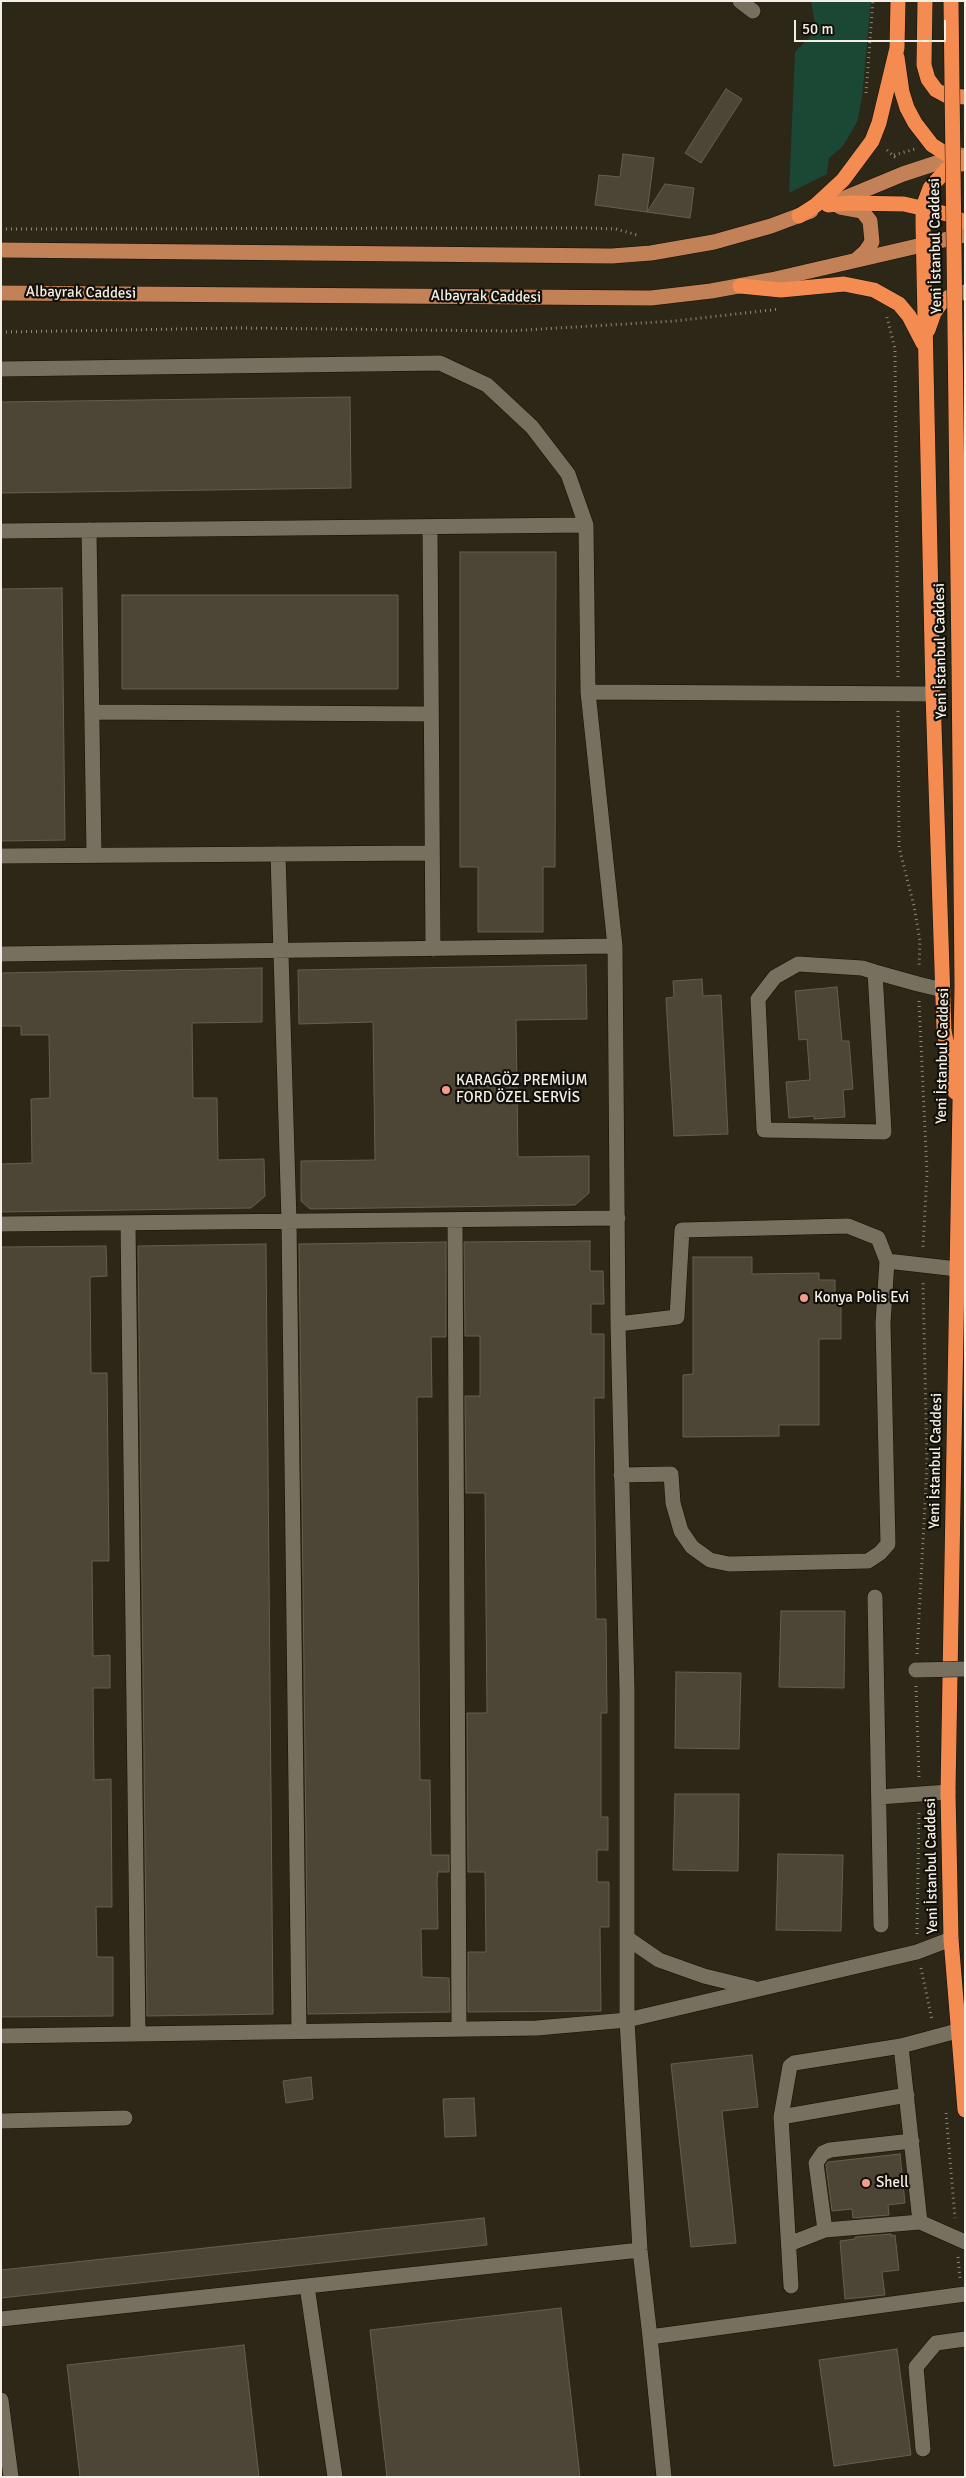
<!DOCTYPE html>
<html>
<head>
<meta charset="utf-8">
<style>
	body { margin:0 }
	#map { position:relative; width:966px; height:2478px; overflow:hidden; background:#2d2718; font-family:Signika,sans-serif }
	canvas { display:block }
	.frame { position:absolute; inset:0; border:2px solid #f4efe6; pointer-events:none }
	.scale { position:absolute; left:794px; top:20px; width:152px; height:22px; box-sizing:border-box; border:2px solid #f4efe6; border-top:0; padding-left:6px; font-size:15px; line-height:18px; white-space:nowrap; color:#f4efe6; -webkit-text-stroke:4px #13100a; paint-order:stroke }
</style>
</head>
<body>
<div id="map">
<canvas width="966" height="2478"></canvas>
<div class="frame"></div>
<div class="scale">50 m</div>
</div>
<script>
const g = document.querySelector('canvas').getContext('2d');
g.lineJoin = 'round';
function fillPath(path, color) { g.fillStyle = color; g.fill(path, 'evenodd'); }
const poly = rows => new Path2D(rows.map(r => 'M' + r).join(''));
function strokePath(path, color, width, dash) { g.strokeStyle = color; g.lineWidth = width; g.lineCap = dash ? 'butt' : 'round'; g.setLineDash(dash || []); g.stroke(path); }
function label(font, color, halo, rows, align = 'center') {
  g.font = font + ' Signika,sans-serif'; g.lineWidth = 4.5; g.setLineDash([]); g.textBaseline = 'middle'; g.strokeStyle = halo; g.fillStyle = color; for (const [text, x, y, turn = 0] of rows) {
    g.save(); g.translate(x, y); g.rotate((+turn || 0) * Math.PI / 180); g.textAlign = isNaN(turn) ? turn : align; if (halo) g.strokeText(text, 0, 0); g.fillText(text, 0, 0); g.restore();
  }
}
fillPath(poly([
	[811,1,871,1,862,98,857,122,843,146,829,158,827,174,789,193,795,52,816,31]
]), '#1a4835');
const building = poly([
	[726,89,742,99,701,163,685,153,726,89],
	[623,154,654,158,647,212,595,205,599,175,620,177,623,154],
	[665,184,694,188,690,218,647,212,665,184],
	[350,397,351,488,1,493,1,402,350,397],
	[460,552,556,552,555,867,543,867,543,932,478,932,478,867,460,867,460,552],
	[62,588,65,840,1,841,1,589,62,588],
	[122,595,398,595,398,689,122,689,122,595],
	[586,965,587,1019,516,1020,518,1157,589,1156,589,1193,575,1205,310,1209,301,1201,301,1161,375,1160,373,1022,299,1024,298,970,586,965],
	[262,968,262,1022,192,1023,193,1098,217,1098,218,1160,264,1159,265,1196,251,1208,1,1212,1,1164,32,1163,31,1099,50,1098,49,1035,21,1035,21,1026,1,1026,1,973,262,968],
	[702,979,703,996,721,995,728,1134,674,1136,666,998,674,997,673,981,702,979],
	[837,987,842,1041,849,1041,853,1089,843,1090,845,1117,814,1119,814,1116,789,1118,786,1082,810,1080,807,1039,799,1040,795,991,837,987],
	[590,1241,590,1271,603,1271,604,1304,591,1304,591,1334,604,1334,604,1398,594,1398,596,1619,606,1619,607,1713,601,1713,601,1817,608,1817,608,1850,597,1850,597,1882,609,1882,609,1927,600,1927,601,2011,468,2012,468,1952,486,1952,485,1872,468,1872,467,1713,487,1713,485,1493,466,1493,465,1396,480,1396,480,1336,465,1336,464,1242,590,1241],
	[446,1242,446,1337,431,1337,432,1397,417,1397,420,1780,430,1780,431,1855,449,1855,449,1872,438,1872,437,1880,438,1929,421,1929,422,1977,449,1978,450,2012,308,2014,299,1244,446,1242],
	[266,1244,273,2014,147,2016,138,1246,266,1244],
	[106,1246,107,1276,90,1277,91,1373,107,1373,109,1561,92,1561,93,1656,110,1655,110,1688,93,1688,94,1780,111,1779,112,1907,96,1907,97,1957,113,1957,113,2016,1,2017,1,1247,106,1246],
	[693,1257,752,1257,752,1274,819,1273,819,1280,835,1280,835,1300,841,1300,841,1339,819,1339,819,1425,779,1425,779,1436,683,1437,683,1375,693,1374,693,1257],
	[781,1611,845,1611,844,1688,779,1687,781,1611],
	[676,1672,741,1673,739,1749,675,1748,676,1672],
	[675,1794,739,1794,738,1871,673,1870,675,1794],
	[778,1854,843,1855,841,1931,776,1930,778,1854],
	[752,2055,758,2107,722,2111,736,2243,691,2247,671,2064,752,2055],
	[311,2077,313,2099,286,2103,283,2081,311,2077],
	[474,2098,476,2136,445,2137,443,2099,474,2098],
	[900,2154,905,2203,888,2205,889,2215,853,2218,852,2209,832,2211,826,2165,828,2162,900,2154],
	[484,2218,487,2245,1,2298,1,2270,484,2218],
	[891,2234,891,2236,895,2235,899,2270,882,2272,885,2295,845,2299,840,2241,855,2239,855,2237,891,2234],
	[561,2308,580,2477,387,2477,370,2330,561,2308],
	[244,2345,259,2477,80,2477,67,2365,244,2345],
	[897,2349,911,2455,834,2466,819,2360,897,2349]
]);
fillPath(building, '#4d4636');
strokePath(building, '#665f4f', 1);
const minor = poly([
	[740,1,753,11],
	[1,369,440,363,487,385,532,427,568,474,586,525,588,692,615,946,618,1324,627,1690,627,2020,640,2250,650,2337],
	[430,527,433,949],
	[89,530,94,855],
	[1,531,586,525],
	[588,692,933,694],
	[93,712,431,714],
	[278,854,289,1221,299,2031],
	[1,856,432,853],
	[1,954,615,946],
	[875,972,884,1132,764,1130,758,999,775,977,798,964,862,968,875,972,918,984,943,990],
	[455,1220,459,2029],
	[128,1223,138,2033],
	[1,1224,618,1218],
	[618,1324,677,1317,682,1230,848,1226,878,1238,887,1261,957,1269],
	[621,1475,671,1474,673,1503,681,1531,692,1547,710,1560,729,1564,868,1561,880,1553,888,1544,883,1323,887,1261],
	[875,1597,881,1925],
	[879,1797,948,1792],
	[627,1938,659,1960,704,1976,753,1988],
	[1,2036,537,2028,627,2020,917,1952,951,1939],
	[901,2046,920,2222,965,2242],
	[781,2117,907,2095],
	[1,2121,125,2118],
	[825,2230,920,2222],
	[789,2244,825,2230,816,2163,823,2153,830,2150,912,2141],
	[307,2286,335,2477],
	[791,2286,781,2117,790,2066,794,2063,901,2046,957,2031],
	[1,2319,640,2250],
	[1,2400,11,2477],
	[923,2449,916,2367,936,2343,965,2339],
	[664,2477,650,2337,965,2294]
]);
const major = poly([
	[833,203,903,174,961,155],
	[840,207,862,211,870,221,872,242,866,251,857,259],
	[1,250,612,256,651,253,714,242,771,226,811,211],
	[1,293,651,298,711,291,771,280,965,235]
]);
const highway = poly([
	[925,1,924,65,928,79,936,90,947,96,965,97],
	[897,57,902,92,907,108,915,123,932,145,962,164],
	[828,205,849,203,904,204,947,214,965,222],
	[799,216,816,205,843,180,872,141,879,123,897,48,898,1],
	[740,286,781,290,844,284,874,290,899,304,909,316,923,343],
	[928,330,934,313,941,303,949,297,965,292],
	[959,662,962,986,948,1792,951,1939,965,2110],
	[955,1092,944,1030,933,694,923,225,923,207,930,188,946,170,965,157]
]);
strokePath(minor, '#150f03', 16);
strokePath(major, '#150f03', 16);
strokePath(highway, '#150f03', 16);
strokePath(poly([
	[866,93,873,1],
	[887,150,897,159],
	[894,155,915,149],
	[1,229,583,228,616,229,637,235],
	[887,317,895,349,898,677],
	[1,332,239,328,509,331,675,321,780,309],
	[898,711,899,847,914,906,920,941,919,968],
	[919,1001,927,1173,923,1247],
	[917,1654,927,1466,923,1281],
	[916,1686,919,1777],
	[917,1934,919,1811],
	[921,1968,932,2020],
	[946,2113,955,2218],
	[958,2257,960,2278]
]), '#8f897d', 3, [1, 4]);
strokePath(minor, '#77705f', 15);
strokePath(major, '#c28157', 15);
strokePath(highway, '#f48c52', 15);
const minorBridge = poly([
	[916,1670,965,1669]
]);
const highwayBridge = poly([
	[951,1,959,662]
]);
strokePath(minorBridge, '#150f03', 16, []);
strokePath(highwayBridge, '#150f03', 16, []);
strokePath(minorBridge, '#77705f', 15);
strokePath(highwayBridge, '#f48c52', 15);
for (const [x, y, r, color] of [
	[446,1090,5,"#f49d8c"],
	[804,1298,5,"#f49d8c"],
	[866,2183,5,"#f49d8c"]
]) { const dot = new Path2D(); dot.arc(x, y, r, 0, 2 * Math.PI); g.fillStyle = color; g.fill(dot); strokePath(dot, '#13100a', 2); }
label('15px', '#f4efe6', '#13100a', [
	["Yeni İstanbul Caddesi",936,246,-91],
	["Albayrak Caddesi",81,293,1],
	["Albayrak Caddesi",486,297,1],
	["Yeni İstanbul Caddesi",941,651,-91],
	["Yeni İstanbul Caddesi",943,1056,-89],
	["Yeni İstanbul Caddesi",936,1461,-89],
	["Yeni İstanbul Caddesi",932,1866,-91]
]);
label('15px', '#f4efe6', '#13100a', [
	["KARAGÖZ PREMİUM",456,1081],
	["FORD ÖZEL SERVİS",456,1098],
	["Konya Polis Evi",814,1298],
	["Shell",876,2183]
], 'left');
</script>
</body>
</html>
